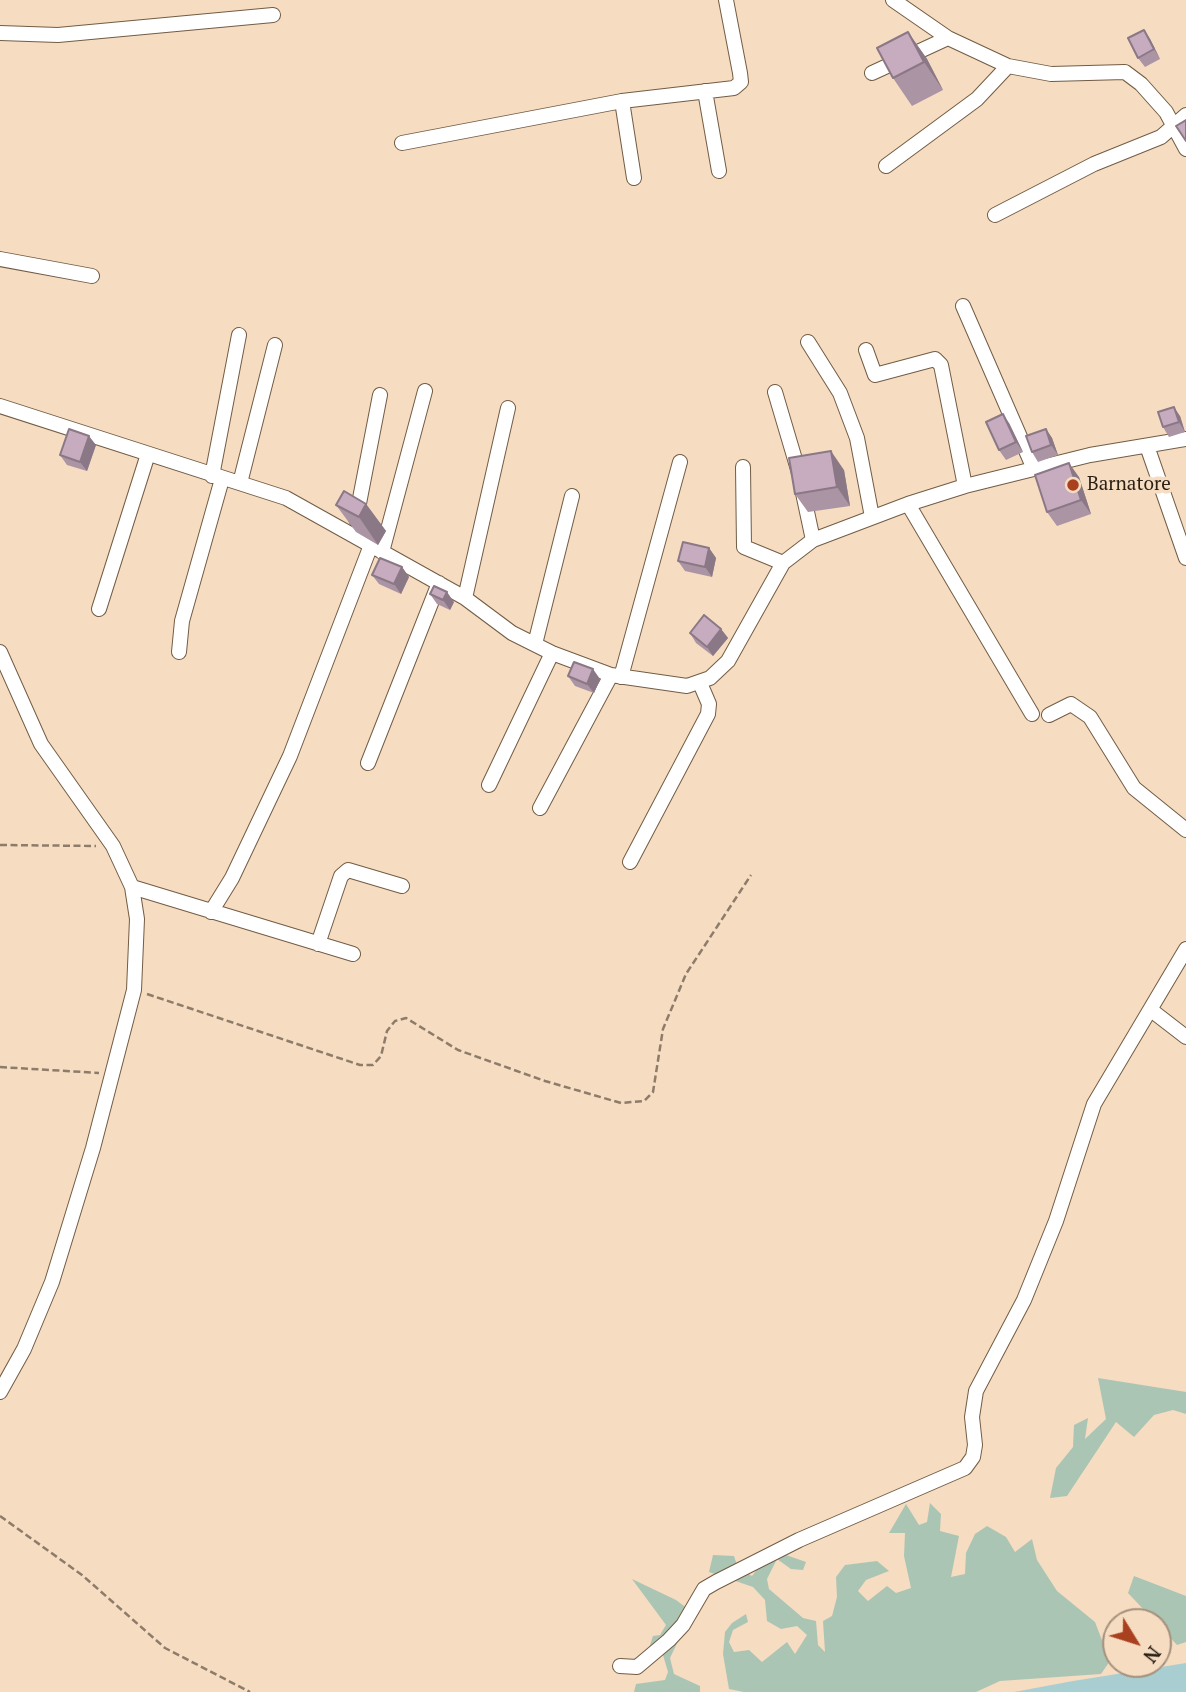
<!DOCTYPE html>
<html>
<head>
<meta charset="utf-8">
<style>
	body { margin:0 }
	#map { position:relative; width:1186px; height:1692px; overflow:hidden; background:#f6dcc1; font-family:"PT Serif",serif }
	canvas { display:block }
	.north { position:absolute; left:1102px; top:1608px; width:70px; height:70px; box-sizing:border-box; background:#f6dcc1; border:2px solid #a4917d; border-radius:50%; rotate:128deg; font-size:19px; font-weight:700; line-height:28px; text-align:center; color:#2a2016 }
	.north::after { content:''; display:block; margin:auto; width:24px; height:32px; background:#a94120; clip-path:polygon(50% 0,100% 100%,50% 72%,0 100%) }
</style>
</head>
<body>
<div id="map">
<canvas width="1186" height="1692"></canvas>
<div class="north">N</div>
</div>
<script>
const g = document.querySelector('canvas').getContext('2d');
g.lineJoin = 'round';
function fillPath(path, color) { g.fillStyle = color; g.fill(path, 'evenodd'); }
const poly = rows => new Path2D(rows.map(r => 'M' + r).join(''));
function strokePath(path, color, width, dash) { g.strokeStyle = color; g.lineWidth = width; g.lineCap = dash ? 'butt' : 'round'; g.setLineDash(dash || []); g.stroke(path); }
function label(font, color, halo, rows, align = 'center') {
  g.font = font + ' "PT Serif",serif'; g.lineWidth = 7; g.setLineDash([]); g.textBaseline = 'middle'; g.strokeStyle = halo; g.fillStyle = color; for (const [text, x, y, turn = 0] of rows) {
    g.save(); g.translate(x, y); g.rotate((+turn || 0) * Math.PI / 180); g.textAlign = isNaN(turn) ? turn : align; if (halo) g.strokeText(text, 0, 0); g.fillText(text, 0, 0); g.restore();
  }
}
fillPath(poly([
	[1098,1378,1186,1392,1186,1414,1173,1410,1154,1415,1134,1437,1116,1422,1067,1496,1050,1498,1056,1468,1073,1447,1074,1425,1088,1418,1085,1439,1106,1419],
	[930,1503,941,1514,940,1531,959,1536,951,1577,965,1574,966,1553,975,1534,987,1526,1006,1537,1015,1552,1032,1539,1037,1560,1057,1591,1095,1622,1110,1661,1101,1674,1000,1681,976,1692,744,1692,729,1689,723,1654,725,1632,732,1623,746,1614,748,1622,733,1630,729,1642,734,1652,749,1650,762,1662,787,1642,795,1654,807,1635,797,1626,781,1629,767,1621,765,1600,753,1587,709,1572,713,1555,734,1556,738,1568,752,1576,764,1560,786,1555,806,1562,803,1570,791,1569,777,1559,767,1579,769,1589,803,1618,816,1621,818,1645,825,1652,823,1621,832,1616,837,1597,836,1577,845,1565,877,1561,889,1571,866,1580,858,1591,868,1601,887,1586,896,1593,911,1588,904,1556,905,1533,889,1533,906,1504,919,1525,927,1522],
	[1134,1576,1186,1596,1186,1642,1177,1645,1128,1593],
	[632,1579,676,1600,692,1612,670,1658,674,1674,700,1686,700,1692,634,1692,636,1684,665,1680,668,1672,663,1655,673,1643,647,1654,653,1636,660,1635,666,1625]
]), '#abc5b4');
fillPath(poly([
	[1186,1663,1186,1692,1014,1692,1073,1681]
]), '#a9ced1');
const minor = poly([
	[893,0,948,38,1008,66,1051,74,1125,72,1141,84,1166,112,1186,149],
	[0,33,58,35,273,15],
	[872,73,948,38],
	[705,91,719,171],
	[622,101,634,178],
	[402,143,622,101,734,88,741,82,740,73,726,0],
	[886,166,977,99,1008,66],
	[995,215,1094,164,1161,137,1186,115],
	[0,259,92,276],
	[963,306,1034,469],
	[808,342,840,393,857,438,872,517],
	[866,350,875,375,935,359,941,365,965,486],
	[775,392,799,473],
	[0,406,286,498,465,598,512,633,552,653,611,675,687,686,710,678,728,661,783,563,813,540,908,504,965,486,1090,455,1186,439],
	[1147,446,1186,558],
	[743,467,744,547,783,563],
	[212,476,239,335],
	[240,483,275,345],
	[803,493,813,540],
	[908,504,1032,714],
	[356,519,380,395],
	[382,552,425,391],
	[465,598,508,408],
	[99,609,148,454],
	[535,644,572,496],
	[0,652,41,744,113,846,132,887,137,919,134,990,93,1148,52,1282,24,1349,0,1392],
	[179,652,182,621,222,479],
	[621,677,680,462],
	[1049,715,1071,704,1090,717,1134,788,1186,830],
	[368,763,439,583],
	[489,785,552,653],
	[540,808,611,675],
	[630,862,708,714,709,704,700,683],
	[132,887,353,954],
	[211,912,232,878,290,756,371,545],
	[318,944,341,876,348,870,402,886],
	[1151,1010,1186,1037],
	[620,1666,637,1667,669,1640,683,1625,704,1589,716,1582,799,1540,965,1468,973,1457,975,1445,972,1417,976,1391,1024,1300,1056,1221,1094,1104,1186,949]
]);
strokePath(minor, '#725c44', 16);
strokePath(poly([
	[0,845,96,846],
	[147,994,360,1065,373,1065,381,1056,387,1031,395,1021,406,1018,458,1050,545,1081,621,1103,644,1101,653,1092,663,1029,686,974,751,875],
	[0,1067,99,1073],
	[0,1516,82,1575,165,1648,250,1692]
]), '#8e7c6a', 2.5, [7, 3.5]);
strokePath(minor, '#fff', 14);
fillPath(poly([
	[1144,30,1150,39,1160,59,1145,67,1138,58],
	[908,32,927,59,943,90,912,106,893,78],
	[1180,416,1185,432,1169,437,1163,427],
	[1009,423,1023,452,1006,460,999,450],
	[1046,429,1052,438,1058,455,1038,462,1032,452],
	[96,445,87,471,67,465,60,455],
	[844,470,850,506,808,512,795,494],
	[1079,477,1091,514,1057,526,1047,512],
	[366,504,386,531,378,545,356,532,336,505],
	[709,548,716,558,712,577,685,571,678,561],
	[402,567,409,577,401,594,379,584,372,575],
	[430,594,454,602,450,610,437,604],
	[721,629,728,638,713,656,696,643,690,633],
	[568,676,600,679,594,693,575,686]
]), '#ab94a4');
fillPath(poly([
	[1144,30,1150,39,1160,59,1154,49],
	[908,32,927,59,943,90,924,62],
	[1174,407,1180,416,1185,432,1179,422],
	[1003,414,1009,423,1023,452,1016,442],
	[1046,429,1052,438,1058,455,1051,445],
	[89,436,96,445,87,471,80,462],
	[831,451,844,470,850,506,837,487],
	[1069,463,1079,477,1091,514,1081,500],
	[366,504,386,531,378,545,359,517],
	[709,548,716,558,712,577,705,567],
	[402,567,409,577,401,594,394,584],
	[447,592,454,602,450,610,443,600],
	[721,629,728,638,713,656,707,647],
	[593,669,600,679,594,693,587,684]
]), '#8b7886');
const building = poly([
	[1144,30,1154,49,1138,58,1128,38,1144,30],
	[908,32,924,62,893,78,877,48,908,32],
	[1186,120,1186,141,1176,126,1186,120],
	[1174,407,1179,422,1163,427,1158,412,1174,407],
	[1003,414,1016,442,999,450,986,422,1003,414],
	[69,429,89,436,80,462,60,455,69,429],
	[1046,429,1051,445,1032,452,1026,436,1046,429],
	[831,451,837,487,795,494,789,458,831,451],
	[1069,463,1081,500,1047,512,1035,475,1069,463],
	[344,491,366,504,359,517,336,505,344,491],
	[683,542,709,548,705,567,678,561,683,542],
	[380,558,402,567,394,584,372,575,380,558],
	[434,586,447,592,443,600,430,594,434,586],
	[704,615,721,629,707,647,690,633,704,615],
	[574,662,593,669,587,684,568,676,574,662]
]);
fillPath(building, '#c7acbf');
strokePath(building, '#8b7886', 2);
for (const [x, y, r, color] of [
	[1073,485,7,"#a94120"]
]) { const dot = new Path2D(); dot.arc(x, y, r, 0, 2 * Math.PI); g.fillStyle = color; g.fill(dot); strokePath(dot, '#f6dcc1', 2.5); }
label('19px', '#2a2016', '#f6dcc1', [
	["Barnatore",1087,485]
], 'left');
</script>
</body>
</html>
